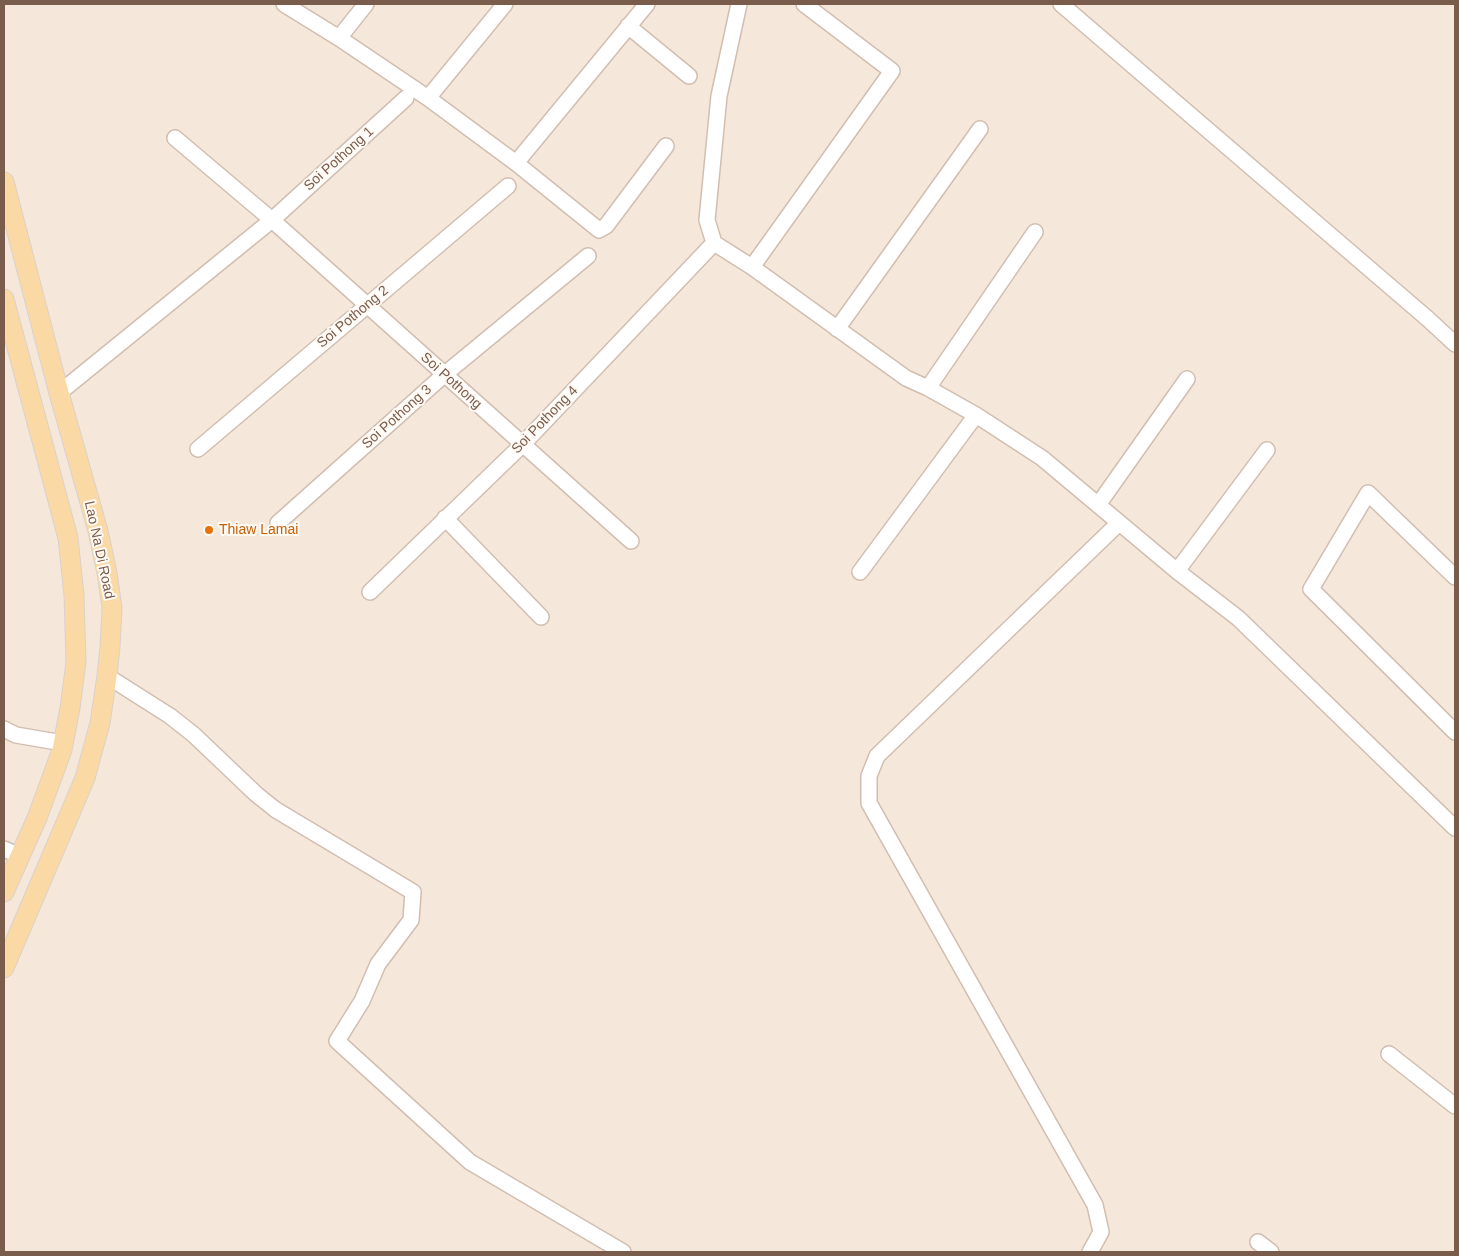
<!DOCTYPE html>
<html>
<head>
<meta charset="utf-8">
<style>
	body { margin:0 }
	#map { position:relative; width:1459px; height:1256px; overflow:hidden; background:#fdf6ec; font-family:Arial,sans-serif }
	canvas { display:block }
	.frame { position:absolute; inset:0; border:5px solid #7a5c4d; pointer-events:none }
</style>
</head>
<body>
<div id="map">
<canvas width="1459" height="1256"></canvas>
<div class="frame"></div>
</div>
<script>
const g = document.querySelector('canvas').getContext('2d');
g.lineJoin = 'round';
function fillPath(path, color) { g.fillStyle = color; g.fill(path, 'evenodd'); }
const poly = rows => new Path2D(rows.map(r => 'M' + r).join(''));
function strokePath(path, color, width, dash) { g.strokeStyle = color; g.lineWidth = width; g.lineCap = dash ? 'butt' : 'round'; g.setLineDash(dash || []); g.stroke(path); }
function label(font, color, halo, rows, align = 'center') {
  g.font = font + ' Arial,sans-serif'; g.lineWidth = 4; g.setLineDash([]); g.textBaseline = 'middle'; g.strokeStyle = halo; g.fillStyle = color; for (const [text, x, y, turn = 0] of rows) {
    g.save(); g.translate(x, y); g.rotate((+turn || 0) * Math.PI / 180); g.textAlign = isNaN(turn) ? turn : align; if (halo) g.strokeText(text, 0, 0); g.fillText(text, 0, 0); g.restore();
  }
}
fillPath(poly([
	[4,4,1455,4,1455,1252,4,1252]
]), '#f5e8da');
const minor = poly([
	[284,4,339,38,428,98,516,163,599,230,606,226,666,146],
	[739,4,719,96,707,220,714,243,752,267,906,378,928,388,976,415,1042,458,1177,571,1238,618,1455,828],
	[1061,4,1428,319,1455,344],
	[628,26,689,76],
	[339,38,366,4],
	[428,98,505,4],
	[175,138,272,220,631,541],
	[516,163,647,4],
	[752,267,892,71,804,4],
	[837,329,980,129],
	[928,388,1035,232],
	[59,393,272,220,406,98],
	[198,449,508,186],
	[1098,505,1187,379],
	[445,518,541,617],
	[278,523,445,374,588,256],
	[1177,571,1267,450],
	[860,572,976,415],
	[1455,577,1368,493,1311,589,1455,732],
	[370,592,523,444,714,243],
	[107,676,170,716,194,735,256,794,276,810,413,892,411,920,378,964,362,1001,337,1041,470,1162,623,1252],
	[4,729,16,735,63,743],
	[4,849,20,856],
	[1389,1054,1455,1106],
	[1258,1242,1271,1252],
	[1090,1252,1101,1232,1095,1205,869,803,869,776,877,756,1119,523]
]);
const major = poly([
	[4,182,59,393,98,531,107,573,112,608,110,647,107,676,100,723,85,778,4,968],
	[4,299,68,538,74,595,76,662,70,708,62,750,37,818,4,892]
]);
strokePath(minor, '#d1beb0', 18);
strokePath(major, '#dad1cd', 21);
strokePath(minor, '#fff', 15);
strokePath(major, '#fbd9a5', 19);
for (const [x, y, r, color] of [
	[209,530,5,"#e8710a"]
]) { const dot = new Path2D(); dot.arc(x, y, r, 0, 2 * Math.PI); g.fillStyle = color; g.fill(dot); strokePath(dot, '#fffaf3', 2); }
label('14px', '#7a5c4d', '#fffaf3', [
	["Soi Pothong 1",339,159,-42],
	["Soi Pothong 2",353,317,-40],
	["Soi Pothong",451,381,42],
	["Soi Pothong 3",397,417,-42],
	["Soi Pothong 4",545,420,-46],
	["Lao Na Di Road",99,550,78]
]);
label('14px', '#c56008', '#fffaf3', [
	["Thiaw Lamai",219,530]
], 'left');
</script>
</body>
</html>
